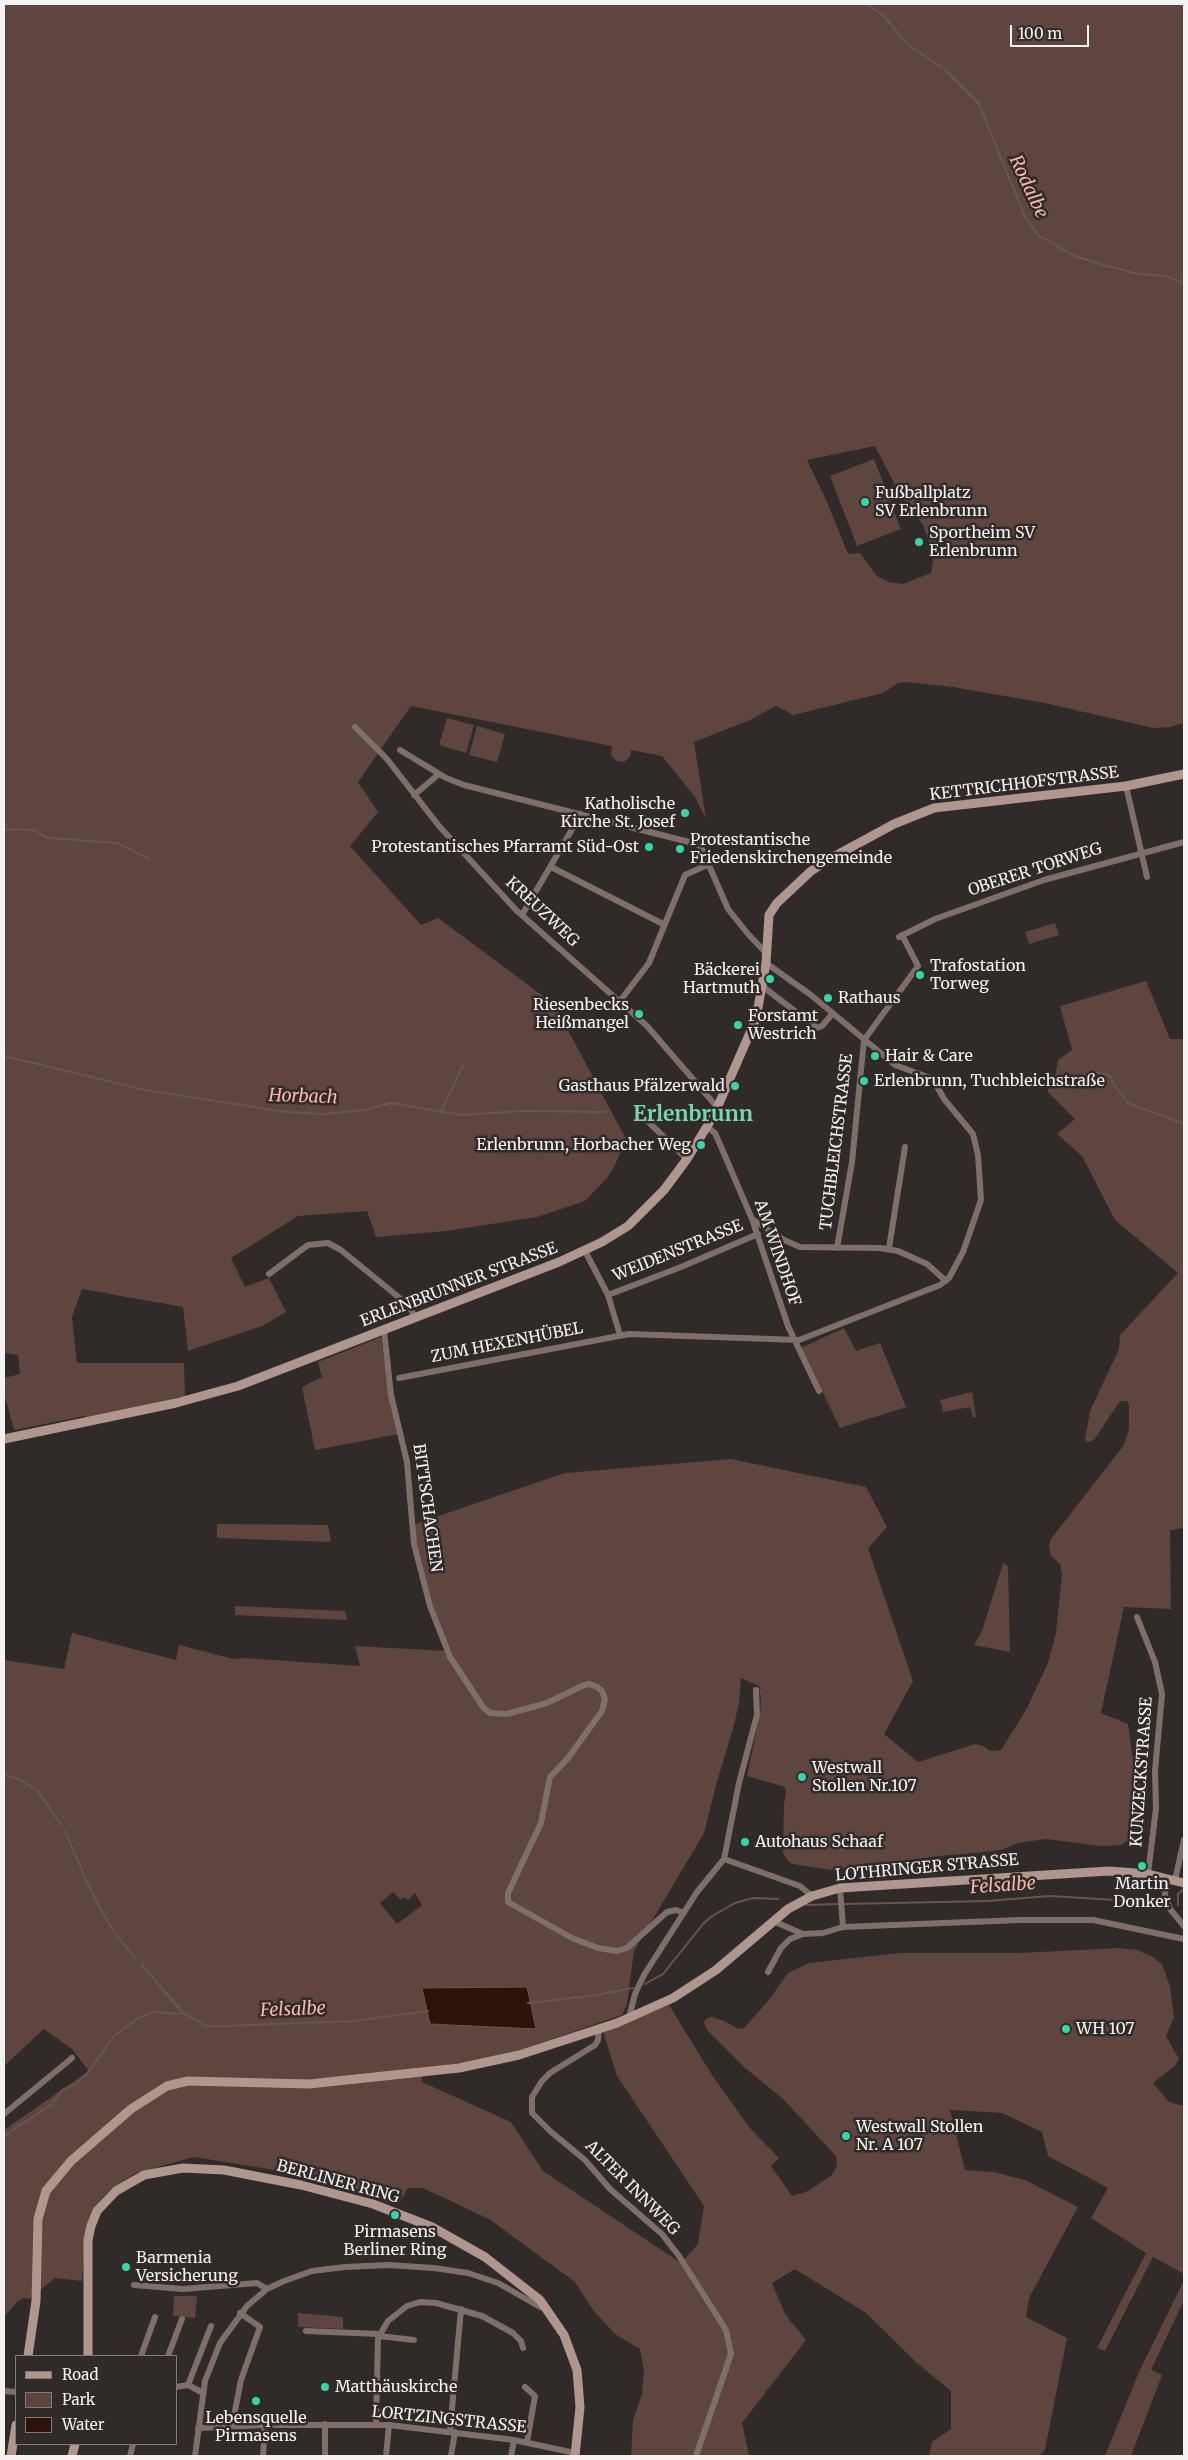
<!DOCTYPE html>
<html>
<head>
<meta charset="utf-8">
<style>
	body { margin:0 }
	#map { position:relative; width:1188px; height:2460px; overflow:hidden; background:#302a28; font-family:Merriweather,serif }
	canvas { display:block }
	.frame { position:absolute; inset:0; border:5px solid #f6f2f1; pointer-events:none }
	.legend { position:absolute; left:15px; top:2355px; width:162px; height:90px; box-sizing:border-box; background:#302a28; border:1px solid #7f7a78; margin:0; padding:6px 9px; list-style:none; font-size:15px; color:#f6f2f1 }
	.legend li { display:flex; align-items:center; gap:10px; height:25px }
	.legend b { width:25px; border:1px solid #7f7a78 }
	.scale { position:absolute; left:1010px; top:25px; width:79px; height:22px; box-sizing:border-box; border:2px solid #f6f2f1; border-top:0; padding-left:6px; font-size:15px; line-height:18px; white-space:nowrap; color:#f6f2f1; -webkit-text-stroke:4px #302a28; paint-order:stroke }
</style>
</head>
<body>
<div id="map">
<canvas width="1188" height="2460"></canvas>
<div class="frame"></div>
<ul class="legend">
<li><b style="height:6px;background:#af968f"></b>Road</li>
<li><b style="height:14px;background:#5e453f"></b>Park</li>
<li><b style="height:14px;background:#2d120b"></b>Water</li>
</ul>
<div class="scale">100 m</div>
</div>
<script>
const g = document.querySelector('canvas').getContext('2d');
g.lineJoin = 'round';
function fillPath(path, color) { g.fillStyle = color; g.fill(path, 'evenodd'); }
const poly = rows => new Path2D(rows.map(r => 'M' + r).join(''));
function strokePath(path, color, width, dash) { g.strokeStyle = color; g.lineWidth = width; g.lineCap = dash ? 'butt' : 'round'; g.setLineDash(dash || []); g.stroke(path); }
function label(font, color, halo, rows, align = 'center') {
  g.font = font + ' Merriweather,serif'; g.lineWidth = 5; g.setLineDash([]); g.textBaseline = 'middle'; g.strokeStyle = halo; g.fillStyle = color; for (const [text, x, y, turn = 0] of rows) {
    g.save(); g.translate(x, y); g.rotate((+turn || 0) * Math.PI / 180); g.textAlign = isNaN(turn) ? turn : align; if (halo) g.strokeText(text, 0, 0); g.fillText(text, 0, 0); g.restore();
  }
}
fillPath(poly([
	[4,4,1184,4,1184,723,1170,727,1153,728,1045,703,953,687,907,682,898,683,883,693,793,715,776,706,750,720,694,742,706,819,695,797,662,756,631,750,630,757,624,762,616,761,611,755,612,746,411,706,358,782,378,812,350,846,421,925,438,918,554,1004,626,1139,615,1165,607,1178,585,1201,537,1217,446,1231,376,1237,367,1211,298,1216,231,1258,245,1287,269,1278,286,1312,262,1326,188,1351,183,1307,82,1289,72,1317,77,1363,184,1363,185,1396,86,1419,85,1416,14,1430,4,1393,4,1378,20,1374,18,1355,4,1353],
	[875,446,899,493,923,525,934,555,931,573,903,584,889,582,877,576,860,553,848,554,827,502,807,460],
	[874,459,901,529,857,546,830,476],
	[447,718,474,725,466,753,439,745],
	[477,726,505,734,497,762,469,755],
	[1055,923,1059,935,1029,944,1025,932],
	[1146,981,1170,1039,1184,1039,1184,1528,1170,1530,1171,1609,1124,1607,1101,1713,1128,1724,1133,1760,1143,1795,1143,1805,1135,1831,1130,1839,1121,1845,1101,1846,1046,1839,1018,1843,1001,1850,984,1852,939,1856,831,1870,792,1864,787,1860,783,1852,784,1804,786,1792,785,1787,747,1776,760,1714,761,1699,759,1686,741,1678,739,1703,733,1729,716,1785,704,1833,634,1951,627,2004,622,2015,520,2050,469,2062,423,2068,422,2082,511,2122,543,2171,681,2263,698,2244,704,2206,617,2076,603,2031,669,2005,712,2075,749,2127,779,2158,771,2166,792,2196,808,2191,832,2175,837,2165,836,2156,783,2099,744,2067,707,2030,704,2023,706,2019,711,2017,725,2021,738,2029,744,2028,768,2001,788,1973,809,1963,900,1953,1019,1953,1119,1948,1137,1950,1151,1956,1162,1964,1170,1986,1174,2017,1166,2036,1179,2059,1175,2066,1153,2083,1169,2102,1184,2106,1184,2274,1153,2257,1105,2351,1097,2348,1146,2253,1091,2218,1108,2188,1048,2156,1042,2132,1002,2113,950,2110,965,2170,994,2172,1025,2180,1078,2207,1029,2298,1026,2317,1067,2338,1045,2450,1039,2456,929,2456,932,2442,951,2429,951,2391,918,2364,866,2313,795,2269,772,2283,785,2314,806,2340,742,2423,749,2456,631,2456,633,2420,642,2394,644,2371,640,2349,615,2334,593,2310,575,2282,489,2219,423,2188,408,2188,400,2202,392,2204,305,2175,194,2157,136,2173,110,2190,100,2201,93,2214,85,2242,82,2281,55,2278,29,2299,24,2298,18,2301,4,2317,4,2130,89,2071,72,2049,44,2029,4,2066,4,1660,64,1669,72,1633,176,1660,179,1645,233,1659,244,1658,360,1666,355,1646,447,1651,439,1630,412,1525,565,1473,731,1459,866,1487,887,1527,868,1548,913,1681,884,1734,918,1762,975,1744,984,1746,990,1751,1001,1750,1026,1710,1048,1663,1056,1633,1062,1574,1060,1564,1051,1556,1049,1546,1051,1539,1124,1445,1129,1429,1129,1405,1127,1401,1120,1401,1094,1440,1088,1442,1085,1440,1090,1411,1119,1349,1120,1335,1178,1273,1115,1220,1082,1156,1057,1134,1075,1119,1047,1091,1055,1078,1058,1060,1072,1050,1060,1006],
	[393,1892,401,1900,404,1897,408,1900,415,1893,422,1905,397,1924,380,1903],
	[844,1328,856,1351,880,1343,906,1407,840,1428,801,1348],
	[381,1337,390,1396,399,1434,315,1450,302,1387,322,1377,318,1362],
	[972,1392,976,1417,973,1417,970,1407,943,1412,940,1400],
	[217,1524,328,1525,331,1542,217,1538],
	[1003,1563,1008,1566,1010,1652,974,1645,982,1631],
	[235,1606,345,1611,347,1620,235,1615],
	[1184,2280,1184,2300,1151,2370,1162,2375,1131,2456,1105,2456,1139,2372],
	[174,2296,197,2296,195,2318,173,2316],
	[298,2313,343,2317,343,2329,298,2327]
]), '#5e453f');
const water = poly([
	[527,1987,536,2029,430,2024,422,1988,527,1987]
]);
fillPath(water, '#2d120b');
strokePath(water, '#695550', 1);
strokePath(poly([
	[866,4,883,15,907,44,941,67],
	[945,70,979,104,1025,217,1038,235,1072,255,1103,265,1139,274,1165,276,1184,283],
	[4,755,4,754],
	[4,829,34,830,47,838,118,843,149,859],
	[4,1056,145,1090,286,1112,324,1114,365,1110,391,1103,462,1115,520,1111,605,1112],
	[1096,1072,1110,1076,1114,1085,1128,1103,1184,1124],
	[441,1112,463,1065],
	[4,1775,18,1779,37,1790,62,1826],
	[65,1831,91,1891,112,1929,135,1958],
	[845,1904,987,1901,1050,1896,1115,1900,1162,1907],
	[807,1905,839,1904],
	[1178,1905,1178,1894,1184,1889],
	[142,1965,184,2014],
	[645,1984,663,1974,703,1924,712,1916,735,1903,753,1898,778,1899],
	[528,2003,591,1996,633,1988],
	[4,2136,51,2105,62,2090,76,2084,89,2071,114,2036,136,2020,152,2012,185,2014,206,2026,224,2026,354,2021,428,2011]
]), '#695550', 2);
strokePath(poly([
	[355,727,387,759,439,826,516,910,647,1026,718,1108],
	[400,750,446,778,464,785,697,844,701,847,728,909,748,934,767,954],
	[1126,786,1147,877],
	[414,795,439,774],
	[551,867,665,925],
	[522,915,581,814],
	[899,937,935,919,1044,880,1184,842],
	[762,986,817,1028,822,1026,833,1013],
	[620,1001,649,963,685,875,707,865],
	[639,1113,687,1159],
	[707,1127,715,1133,719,1142,752,1219,788,1326,819,1391],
	[752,1219,784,1240,800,1247,880,1248,898,1251,927,1264,946,1281],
	[837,1248,852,1162,864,1040,918,966,902,935],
	[889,1248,905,1147],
	[585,1251,608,1295,620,1335],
	[269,1274,308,1245,328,1243,341,1250,407,1304,416,1318],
	[608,1295,681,1267,758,1234],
	[384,1330,391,1395,407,1462,414,1544,430,1606,450,1657,483,1707,490,1713,507,1714,547,1703,584,1685,590,1684,597,1687,602,1691,605,1699,602,1711,568,1758,550,1777,541,1823,508,1893,508,1902,572,1938,598,1948,617,1951,627,1948,667,1912,676,1910,684,1913],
	[399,1378,629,1334,799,1340,940,1285,949,1278,963,1252,981,1200,978,1155,973,1134,944,1099,933,1079,895,1065,811,995,766,963],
	[1137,1617,1155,1662,1162,1694,1155,1771,1156,1808,1148,1874],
	[724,1859,800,1886,812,1896],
	[1166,1878,1165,1895,1170,1909,1184,1926],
	[1175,1880,1184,1840],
	[840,1888,843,1927],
	[773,1921,803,1934],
	[768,1972,781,1948,790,1939,803,1934,823,1933,843,1927,1020,1920,1093,1920,1184,1939],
	[629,2018,635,1994,644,1975,697,1892,724,1859,739,1783,757,1715,756,1690],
	[599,2029,598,2040,595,2045,550,2073,542,2081,532,2097,532,2113,550,2131,585,2160,610,2189,662,2234,679,2256,726,2330,731,2354,696,2456],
	[4,2114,72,2058],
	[134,2285,183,2289,257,2283,267,2289],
	[306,2331,379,2334],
	[379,2336,414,2340],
	[141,2356,155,2317],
	[168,2356,182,2319],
	[188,2385,211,2326],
	[176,2387,188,2385,203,2393],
	[525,2387,535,2396,527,2442],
	[4,2391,16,2392],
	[376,2424,378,2338,388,2321,407,2306,420,2302,436,2303,482,2316,513,2333,521,2341,523,2348],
	[232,2426,241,2380,260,2327,240,2313],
	[198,2428,265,2425,389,2425,514,2440,575,2453],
	[450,2431,461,2309],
	[130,2456,133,2444],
	[195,2456,205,2381,220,2343,247,2306,267,2289,284,2281,312,2271,345,2267,388,2265,434,2268,468,2273,498,2283,540,2307,546,2309],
	[263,2456,265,2425],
	[325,2456,325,2424],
	[386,2456,389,2425],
	[451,2456,455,2432],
	[511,2456,514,2440]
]), '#7f6f6b', 6);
strokePath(poly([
	[4,1439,176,1403,238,1386,559,1262,602,1242,628,1226,664,1190,687,1159,714,1115,756,1019,766,963,769,915,777,903,811,871,835,856,894,824,934,808,1126,786,1184,774],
	[28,2356,36,2301,38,2219,46,2191,71,2161,131,2109,167,2086,188,2081,309,2084,459,2068,519,2055,617,2023,673,1998,716,1970,788,1909,812,1896,840,1888,1109,1871,1148,1874,1184,1883],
	[88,2356,88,2240,91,2226,97,2211,116,2191,144,2175,183,2168,224,2170,301,2185,373,2204,432,2227,485,2257,540,2300,564,2335,577,2370,580,2407,575,2456],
	[11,2456,16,2425],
	[72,2456,75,2444]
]), '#af968f', 9);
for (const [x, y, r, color] of [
	[865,502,5,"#36d4a7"],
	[919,542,5,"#36d4a7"],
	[685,813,5,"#36d4a7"],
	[649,847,5,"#36d4a7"],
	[680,849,5,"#36d4a7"],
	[920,975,5,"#36d4a7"],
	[770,979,5,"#36d4a7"],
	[828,998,5,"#36d4a7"],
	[639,1014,5,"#36d4a7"],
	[738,1025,5,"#36d4a7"],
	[875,1056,5,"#36d4a7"],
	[864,1081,5,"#36d4a7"],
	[735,1086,5,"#36d4a7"],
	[701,1145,5,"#36d4a7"],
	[802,1777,5,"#36d4a7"],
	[745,1842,5,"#36d4a7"],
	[1142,1866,5,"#36d4a7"],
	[1066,2029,5,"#36d4a7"],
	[846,2136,5,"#36d4a7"],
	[395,2215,5,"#36d4a7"],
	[126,2267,5,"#36d4a7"],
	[325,2387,5,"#36d4a7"],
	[256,2401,5,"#36d4a7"]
]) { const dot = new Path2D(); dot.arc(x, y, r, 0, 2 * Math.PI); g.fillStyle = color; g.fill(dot); strokePath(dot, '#302a28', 2); }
label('16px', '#f6f2f1', '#302a28', [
	["Fußballplatz",875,493],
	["SV Erlenbrunn",875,511],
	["Sportheim SV",929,533],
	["Erlenbrunn",929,551],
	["Katholische",675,804,"right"],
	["Kirche St. Josef",675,822,"right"],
	["Protestantische",690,840],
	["Friedenskirchengemeinde",690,858],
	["Protestantisches Pfarramt Süd-Ost",639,847,"right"],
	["Trafostation",930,966],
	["Torweg",930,984],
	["Bäckerei",760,970,"right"],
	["Hartmuth",760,988,"right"],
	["Rathaus",838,998],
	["Riesenbecks",629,1005,"right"],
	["Heißmangel",629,1023,"right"],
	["Forstamt",748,1016],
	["Westrich",748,1034],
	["Hair & Care",885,1056],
	["Erlenbrunn, Tuchbleichstraße",874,1081],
	["Gasthaus Pfälzerwald",725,1086,"right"],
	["Erlenbrunn, Horbacher Weg",691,1145,"right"],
	["Westwall",812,1768],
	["Stollen Nr.107",812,1786],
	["Autohaus Schaaf",755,1842],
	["Martin",1142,1884,"center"],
	["Donker",1142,1902,"center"],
	["WH 107",1076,2029],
	["Westwall Stollen",856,2127],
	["Nr. A 107",856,2145],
	["Pirmasens",395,2232,"center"],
	["Berliner Ring",395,2250,"center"],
	["Barmenia",136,2258],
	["Versicherung",136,2276],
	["Matthäuskirche",335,2387],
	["Lebensquelle",256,2418,"center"],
	["Pirmasens",256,2436,"center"]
], 'left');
label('16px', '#f6f2f1', '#302a28', [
	["KETTRICHHOFSTRASSE",1024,784,-7],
	["OBERER TORWEG",1035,870,-18],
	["KREUZWEG",542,912,43],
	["TUCHBLEICHSTRASSE",837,1142,-83],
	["WEIDENSTRASSE",678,1251,-22],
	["AM WINDHOF",777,1253,71],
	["ERLENBRUNNER STRASSE",459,1285,-21],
	["ZUM HEXENHÜBEL",507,1343,-11],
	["BITTSCHACHEN",427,1508,82],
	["KUNZECKSTRASSE",1142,1772,-86],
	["LOTHRINGER STRASSE",927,1868,-5],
	["BERLINER RING",338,2182,15],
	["ALTER INNWEG",632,2188,45],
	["LORTZINGSTRASSE",449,2420,6]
]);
label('italic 18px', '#f8b9a9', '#302a28', [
	["Rodalbe",1028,187,65],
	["Horbach",303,1097,2],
	["Felsalbe",1003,1886,-4],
	["Felsalbe",293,2010,-2]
]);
label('bold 21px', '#79d4b3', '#302a28', [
	["Erlenbrunn",693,1115]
]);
</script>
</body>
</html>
